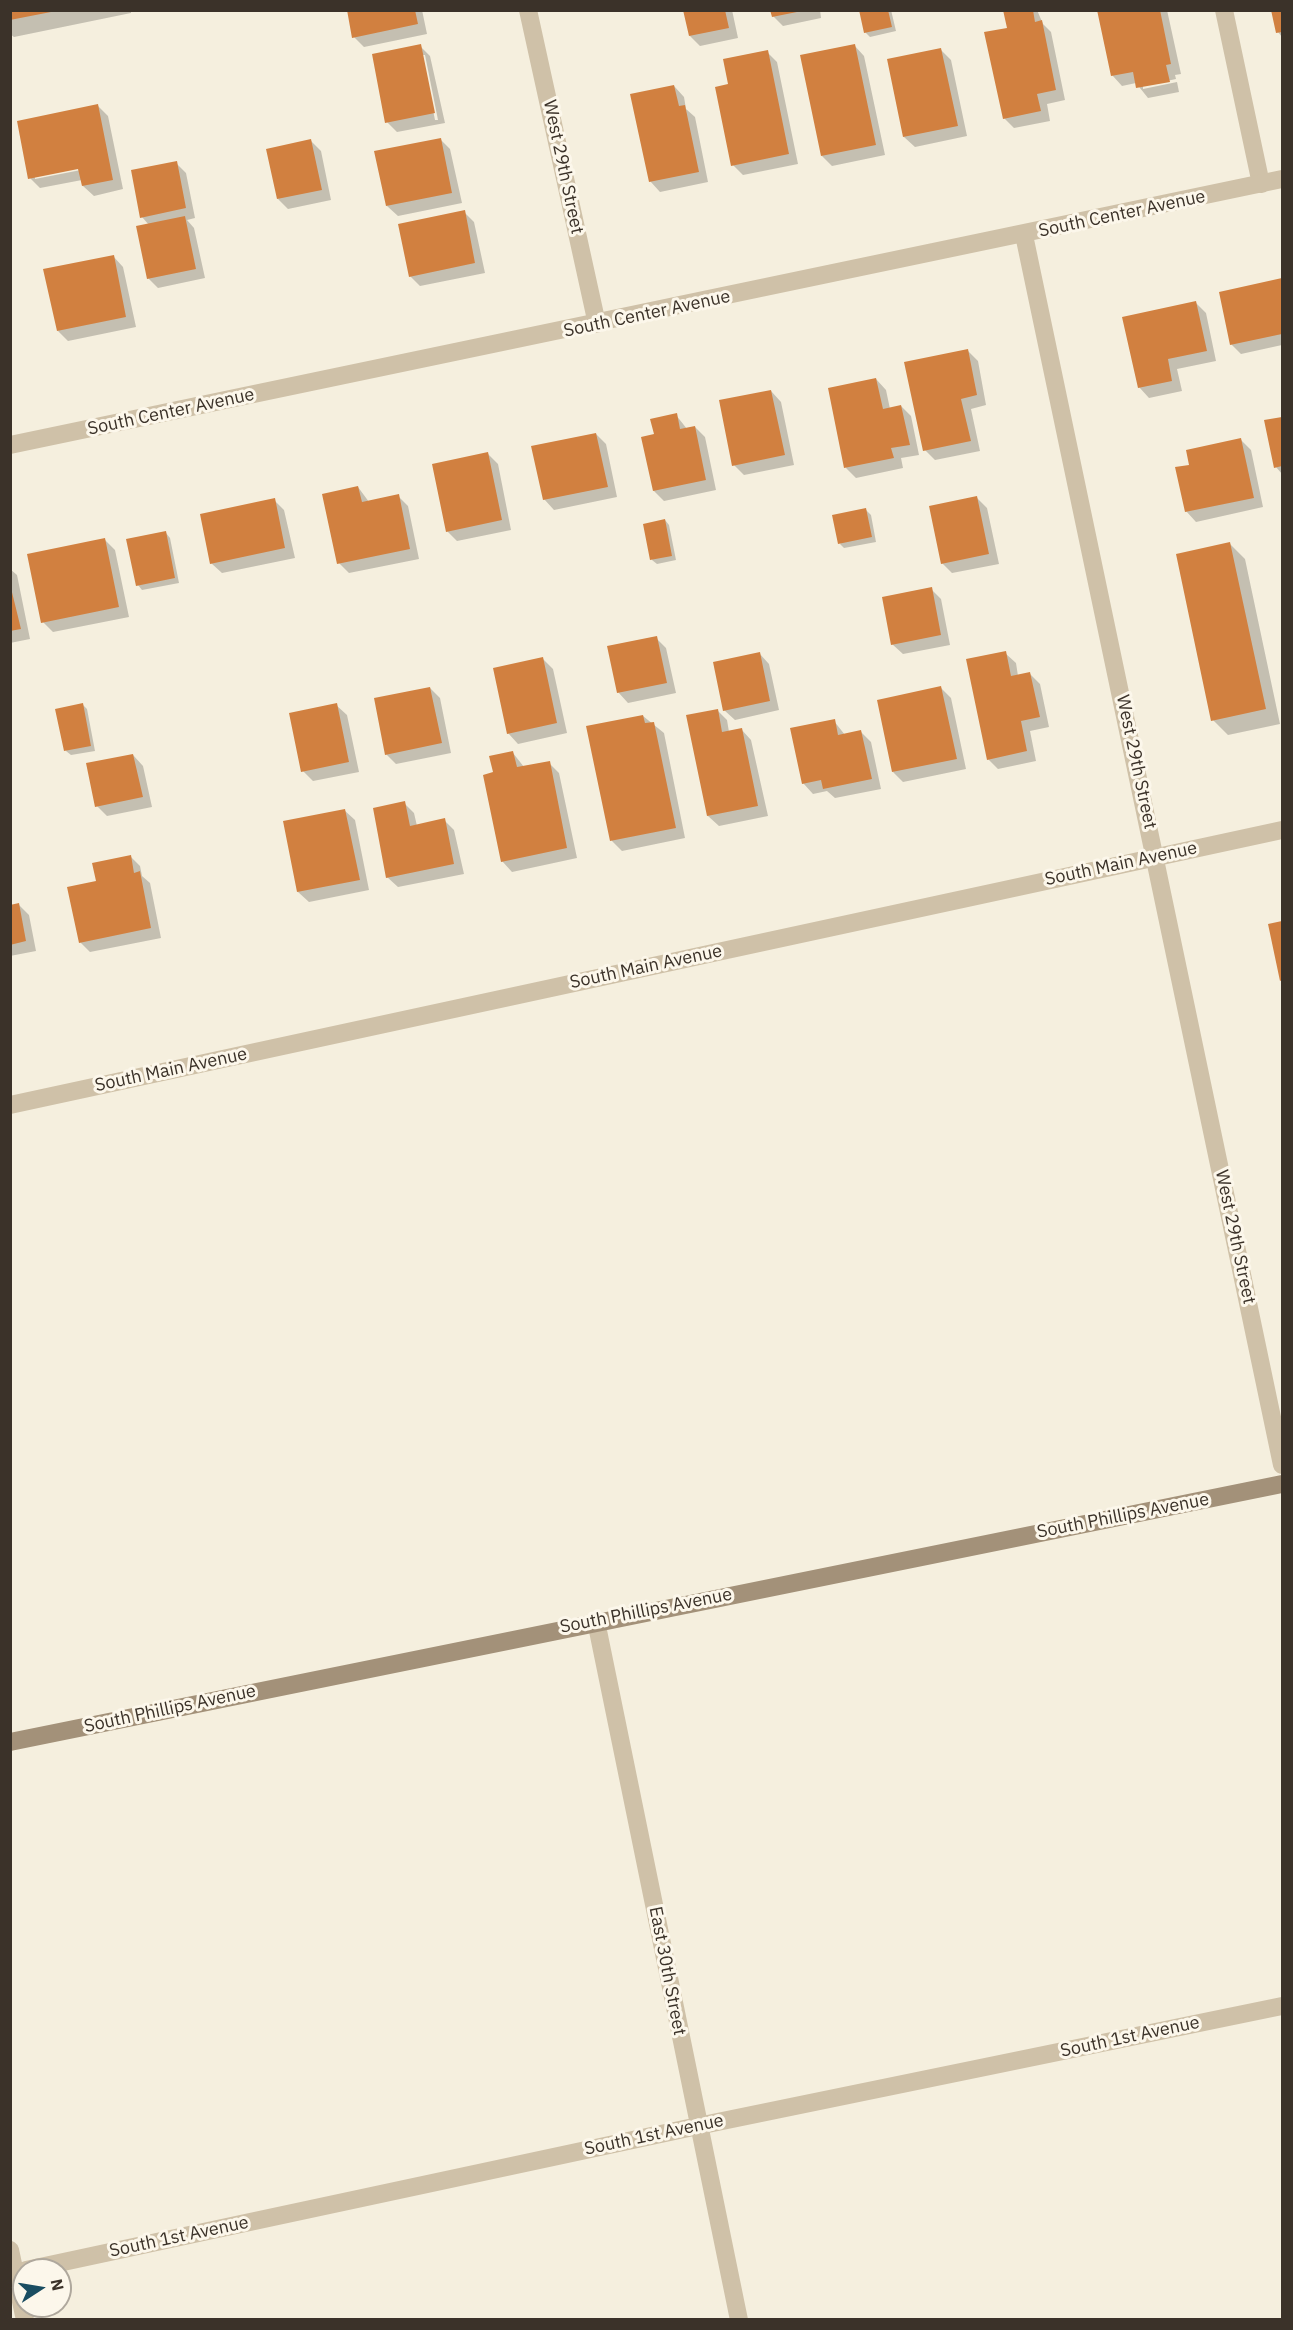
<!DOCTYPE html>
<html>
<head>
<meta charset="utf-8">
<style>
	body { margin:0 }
	#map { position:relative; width:1293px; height:2330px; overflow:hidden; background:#f5efde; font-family:"IBM Plex Sans",sans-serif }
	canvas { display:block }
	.frame { position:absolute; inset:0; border:12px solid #3b3229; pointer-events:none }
	.north { position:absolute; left:12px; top:2258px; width:60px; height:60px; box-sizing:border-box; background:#fcf7eb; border:2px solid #afa89d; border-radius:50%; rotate:78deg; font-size:16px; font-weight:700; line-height:24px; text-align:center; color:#3b3229 }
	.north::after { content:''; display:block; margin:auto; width:21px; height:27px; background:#1a4d61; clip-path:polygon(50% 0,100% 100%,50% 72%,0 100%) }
</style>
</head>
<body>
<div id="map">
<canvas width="1293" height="2330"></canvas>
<div class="frame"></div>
<div class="north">N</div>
</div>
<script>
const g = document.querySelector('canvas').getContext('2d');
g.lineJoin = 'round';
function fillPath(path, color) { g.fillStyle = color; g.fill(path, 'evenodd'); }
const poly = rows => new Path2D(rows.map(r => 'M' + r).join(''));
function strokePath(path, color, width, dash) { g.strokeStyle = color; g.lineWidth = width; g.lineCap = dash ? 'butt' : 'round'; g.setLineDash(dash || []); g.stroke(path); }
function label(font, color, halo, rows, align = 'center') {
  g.font = font + ' "IBM Plex Sans",sans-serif'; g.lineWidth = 6; g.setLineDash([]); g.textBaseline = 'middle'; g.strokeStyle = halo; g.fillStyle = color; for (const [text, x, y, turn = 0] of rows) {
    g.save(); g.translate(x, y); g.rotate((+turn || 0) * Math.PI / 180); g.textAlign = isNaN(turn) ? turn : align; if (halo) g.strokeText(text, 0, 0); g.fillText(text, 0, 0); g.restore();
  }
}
fillPath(poly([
	[10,10,131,10,131,13,14,37,10,34],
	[348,10,422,10,427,34,364,47,354,37],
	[685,10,732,10,738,38,700,46,690,36],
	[772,10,820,10,821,18,783,26,773,16],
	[861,10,891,10,896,31,870,37,865,32],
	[1005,10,1037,10,1043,24,1051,32,1065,100,1047,104,1050,121,1014,128,1004,118,1009,29],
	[1098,10,1167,10,1181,74,1175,75,1176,79,1143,86,1143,89,1177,82,1179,92,1148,98,1136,83,1122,86,1112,75],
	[1273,10,1282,10,1282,37,1278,32],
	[854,45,864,56,885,155,832,166,822,156],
	[420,46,430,56,445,123,397,132,387,122],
	[422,55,425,55,438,120,435,120],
	[941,50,951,60,967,136,915,147,904,137],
	[767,52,777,62,798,164,743,175,733,165,730,85],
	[674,86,684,97,686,109,695,117,708,182,660,192,650,181],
	[98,106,108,116,123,189,94,196,83,186,82,180,40,188,30,178],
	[85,166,86,169,35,179,35,176],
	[440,139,450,149,462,203,398,216,387,206],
	[311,141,321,151,331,200,288,209,278,199],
	[176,163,186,173,195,218,187,220,194,228,205,278,158,288,148,278,149,225,142,217],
	[464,212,474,222,485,273,420,286,410,276],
	[113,256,123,267,136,327,68,341,58,331],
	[1282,280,1282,345,1241,354,1231,344,1220,293],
	[1196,303,1206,313,1216,361,1177,369,1182,391,1149,398,1139,387],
	[968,351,978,361,986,405,971,409,980,451,935,460,925,450],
	[876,379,886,390,890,409,901,406,911,416,919,455,901,458,903,468,856,478,846,468],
	[771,391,781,402,794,465,744,475,734,465],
	[676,415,687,429,695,427,705,437,716,490,664,501,654,491,655,436],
	[1282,418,1282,474,1276,467,1266,422],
	[596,434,606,444,617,497,554,510,544,499],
	[1241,440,1251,450,1263,507,1196,522,1186,511,1191,466],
	[488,454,498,464,511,530,457,541,447,531],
	[358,487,369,502,398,496,408,506,419,559,349,573,339,563],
	[977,498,987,508,999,564,952,573,942,563],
	[274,500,284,510,295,558,222,573,211,563],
	[866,510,871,515,876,542,844,548,840,544],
	[665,520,669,525,676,560,657,564,652,560],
	[166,533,170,538,179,583,142,590,138,585],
	[105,540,115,550,129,617,53,632,43,622],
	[1230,544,1245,559,1280,724,1228,735,1213,720],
	[10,569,17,575,30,639,10,643],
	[931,589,941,599,950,645,903,654,892,644],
	[656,638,666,648,676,693,628,703,618,692],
	[759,653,769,664,779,710,735,720,724,710],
	[1005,653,1016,663,1018,676,1030,674,1040,684,1049,727,1030,731,1036,761,998,769,988,759],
	[543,659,553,669,567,733,518,744,508,733],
	[430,688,440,698,451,753,396,764,386,754],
	[941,688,951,698,966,769,903,782,893,772],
	[82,704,87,709,95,751,71,755,66,751],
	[336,705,347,715,359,772,313,781,303,771],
	[717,710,727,720,729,732,741,729,751,740,768,816,719,826,708,816],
	[643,716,664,733,685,838,622,851,612,841,588,727],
	[834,721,845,735,861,732,871,742,881,789,835,798,827,791,813,794,803,783],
	[513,753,524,767,549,763,559,773,577,858,512,872,502,861,495,774],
	[133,755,143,766,152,807,107,816,97,806],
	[404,803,414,813,417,826,444,820,454,830,464,874,398,887,387,877],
	[344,810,355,820,369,890,309,902,298,892,284,822],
	[130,856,140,866,142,876,150,883,161,938,90,952,80,942,97,882],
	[18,904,29,915,36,951,10,956,10,906],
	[1282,922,1282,981,1270,925]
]), '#0003');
fillPath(poly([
	[10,10,51,10,51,12,10,20],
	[347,10,415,10,418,24,352,38],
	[683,10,725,10,729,28,689,36],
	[770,10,797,10,797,12,772,17],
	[859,10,888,10,892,27,864,33],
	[1003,10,1033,10,1035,22,1042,20,1056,90,1037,94,1041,111,1003,119,984,32,1007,28],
	[1097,10,1160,10,1171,64,1166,65,1170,82,1136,88,1133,72,1111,76],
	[1271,10,1282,10,1282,32,1276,33],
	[421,44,435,113,385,123,372,54],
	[855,44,876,145,821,156,800,55],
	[941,48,958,126,903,137,887,59],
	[768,50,789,154,731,166,715,87,728,84,723,59],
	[674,85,679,106,685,105,699,172,649,182,630,94],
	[98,104,113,180,82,186,78,169,28,179,17,121],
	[441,138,452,193,386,206,374,151],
	[311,139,322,190,277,199,266,149],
	[177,161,186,208,140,218,131,170],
	[465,210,475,263,409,277,398,224],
	[185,216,196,269,147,279,136,226],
	[114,255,126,317,57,331,43,269],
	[1282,278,1282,334,1230,345,1219,292],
	[1196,301,1207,351,1168,359,1172,381,1138,388,1122,317],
	[968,349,977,395,961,399,971,441,923,451,904,362],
	[876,378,883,409,901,405,910,445,891,448,894,458,844,468,828,388],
	[771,390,785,455,732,466,719,400],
	[677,413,680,429,695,426,706,480,653,491,641,437,654,434,650,419],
	[1282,417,1282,466,1274,468,1264,420],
	[596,433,608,487,543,500,531,446],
	[1241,438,1254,498,1185,512,1175,467,1189,465,1186,450],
	[488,452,502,520,446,532,432,464],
	[358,486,362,502,399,494,410,549,337,564,322,494],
	[977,496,989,554,941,564,929,506],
	[275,498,285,548,210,564,200,514],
	[866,508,872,537,838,544,832,515],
	[665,519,672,556,650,560,643,524],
	[166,531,175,578,136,586,126,539],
	[105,538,119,607,41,623,27,554],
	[1230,542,1266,709,1211,721,1176,554],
	[10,584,21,629,10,631],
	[932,587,941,635,891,645,882,597],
	[657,636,667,683,617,693,607,646],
	[1006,651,1011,676,1030,672,1040,717,1021,721,1027,751,987,760,966,659],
	[760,652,770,701,723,711,713,662],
	[543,657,557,723,507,734,493,668],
	[941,686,957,759,892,772,877,700],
	[430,687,442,743,385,755,374,698],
	[83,703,91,746,64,751,55,709],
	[337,703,349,762,301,772,289,713],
	[718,709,722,732,742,728,758,806,707,816,686,715],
	[643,715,645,723,654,722,676,828,610,841,586,726],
	[835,719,838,735,861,730,872,779,823,789,821,780,802,784,790,728],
	[513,751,517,767,550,761,567,848,501,862,483,775,493,772,489,756],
	[133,754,143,797,95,807,86,763],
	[405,801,410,826,445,818,454,864,386,878,373,808],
	[345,809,360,880,297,892,283,821],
	[131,855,134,873,140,871,151,928,79,943,67,887,96,881,92,863],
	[19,903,26,941,10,945,10,905],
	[1282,921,1282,980,1280,981,1268,924]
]), '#d18040');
strokePath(poly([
	[1224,10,1261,184]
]), '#cfc1a8', 18);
strokePath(poly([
	[528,10,597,324],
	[1024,235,1282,1465],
	[10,445,1282,179],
	[10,1105,1282,830],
	[596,1621,739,2320],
	[10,2250,25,2320],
	[26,2270,698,2126,1282,2006]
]), '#cfc1a8', 18);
strokePath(poly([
	[10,1742,1282,1484]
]), '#a39179', 18);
label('18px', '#3b3229', '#fcf7eb', [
	["West 29th Street",563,167,78],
	["South Center Avenue",1122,214,-12],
	["South Center Avenue",647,314,-12],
	["South Center Avenue",171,412,-12],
	["West 29th Street",1136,762,78],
	["South Main Avenue",1121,864,-12],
	["South Main Avenue",646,967,-12],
	["South Main Avenue",171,1070,-12],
	["West 29th Street",1235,1237,78],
	["South Phillips Avenue",1123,1516,-11],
	["South Phillips Avenue",646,1611,-11],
	["South Phillips Avenue",170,1709,-12],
	["East 30th Street",667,1971,79],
	["South 1st Avenue",1130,2037,-12],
	["South 1st Avenue",654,2135,-12],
	["South 1st Avenue",179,2237,-12]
]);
</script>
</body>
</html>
